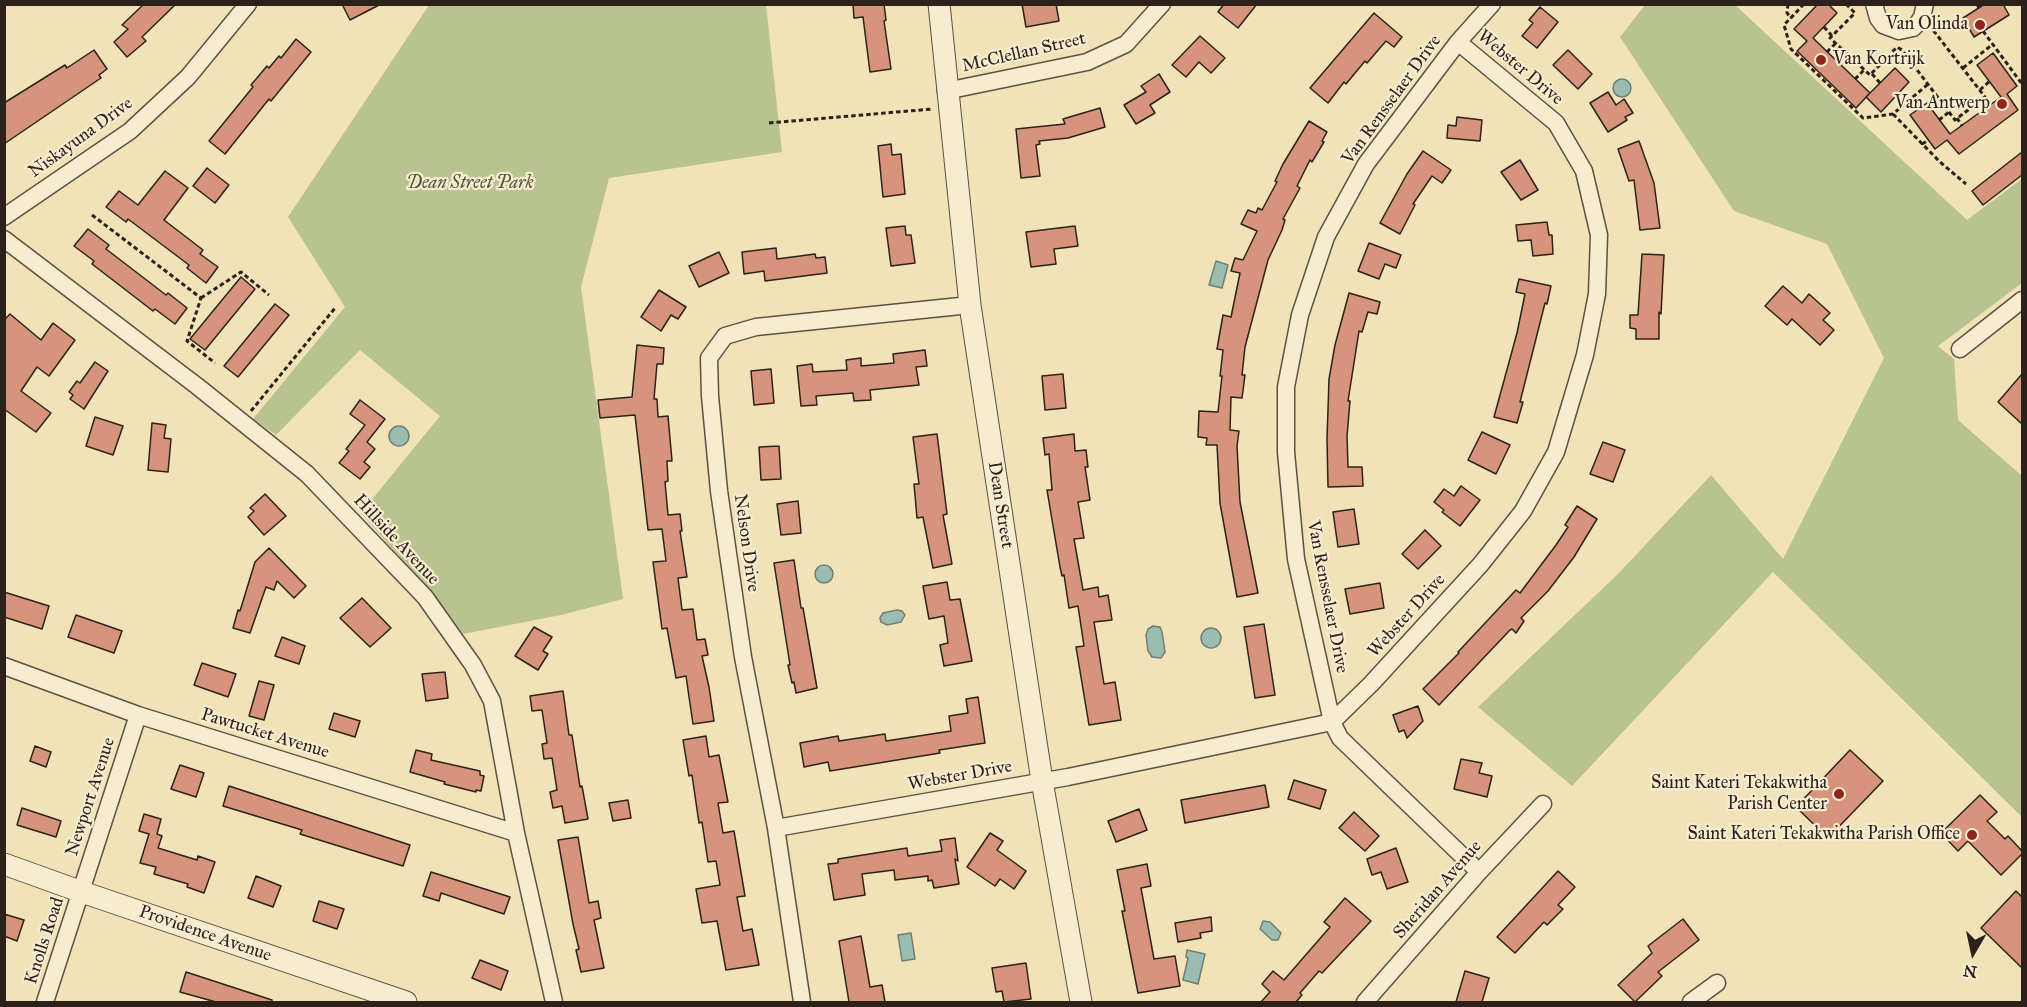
<!DOCTYPE html>
<html>
<head>
<meta charset="utf-8">
<style>
	body { margin:0 }
	#map { position:relative; width:2027px; height:1007px; overflow:hidden; background:#f1e2b7; font-family:"IM FELL Great Primer",serif }
	canvas { display:block }
	.frame { position:absolute; inset:0; border:6px solid #2d211b; pointer-events:none }
	.north { position:absolute; left:1943px; top:923px; width:60px; height:60px; -webkit-text-stroke:4px #f6ecd0; paint-order:stroke; rotate:189deg; font-size:16px; font-weight:700; line-height:24px; text-align:center; color:#2d211b }
	.north::after { content:''; display:block; margin:auto; width:21px; height:27px; background:#2d211b; clip-path:polygon(50% 0,100% 100%,50% 72%,0 100%) }
</style>
</head>
<body>
<div id="map">
<canvas width="2027" height="1007"></canvas>
<div class="frame"></div>
<div class="north">N</div>
</div>
<script>
const g = document.querySelector('canvas').getContext('2d');
g.lineJoin = 'round';
function fillPath(path, color) { g.fillStyle = color; g.fill(path, 'evenodd'); }
const poly = rows => new Path2D(rows.map(r => 'M' + r).join(''));
function strokePath(path, color, width, dash) { g.strokeStyle = color; g.lineWidth = width; g.lineCap = dash ? 'butt' : 'round'; g.setLineDash(dash || []); g.stroke(path); }
function label(font, color, halo, rows, align = 'center') {
  g.font = font + ' "IM FELL Great Primer",serif'; g.lineWidth = 4.5; g.setLineDash([]); g.textBaseline = 'middle'; g.strokeStyle = halo; g.fillStyle = color; for (const [text, x, y, turn = 0] of rows) {
    g.save(); g.translate(x, y); g.rotate((+turn || 0) * Math.PI / 180); g.textAlign = isNaN(turn) ? turn : align; if (halo) g.strokeText(text, 0, 0); g.fillText(text, 0, 0); g.restore();
  }
}
fillPath(poly([
	[429,5,766,5,782,152,609,178,581,287,623,599,561,615,463,634,435,597,361,513,440,416,360,350,276,435,253,419,345,307,288,217],
	[1645,5,1735,5,1967,220,2022,179,2022,283,1938,346,1954,359,1958,420,2022,476,2022,817,1773,572,1572,786,1478,707,1618,574,1711,475,1783,559,1884,358,1827,244,1734,211,1620,37]
]), '#b8c38f');
const water = poly([
	'1613 88a9 9 0 1 1 18 0a9 9 0 1 1-18 0Z',
	[1216,261,1228,265,1222,288,1209,285,1216,261],
	'389 436a10 10 0 1 1 20 0a10 10 0 1 1-20 0Z',
	'815 574a9 9 0 1 1 18 0a9 9 0 1 1-18 0Z',
	[897,610,902,611,905,615,901,622,887,625,881,622,880,618,883,613,897,610],
	[1153,626,1160,627,1162,632,1165,652,1161,658,1152,657,1148,651,1146,635,1148,629,1153,626],
	'1201 638a10 10 0 1 1 20 0a10 10 0 1 1-20 0Z',
	[1263,921,1270,922,1281,933,1278,940,1272,940,1260,929,1263,921],
	[911,933,915,959,902,961,898,935,911,933],
	[1187,950,1205,954,1198,984,1183,980,1188,958,1186,957,1187,950]
]);
fillPath(water, '#9bbdb1');
strokePath(water, '#6f7f75', 1.5);
const building = poly([
	[144,4,176,4,142,37,146,41,127,57,114,42,128,29,122,25,144,4],
	[342,4,381,4,350,20,342,4],
	[853,4,884,4,886,20,884,21,891,69,870,72,863,17,854,18,853,4],
	[1022,4,1056,4,1059,21,1026,27,1022,4],
	[1224,4,1257,4,1238,28,1218,12,1224,4],
	[1818,4,1828,4,1837,13,1813,38,1870,93,1856,108,1797,51,1807,41,1794,29,1818,4],
	[1985,4,2003,4,2009,15,1974,37,1963,18,1985,4],
	[1540,7,1558,22,1537,48,1522,36,1533,23,1529,20,1540,7],
	[1374,13,1402,37,1394,47,1386,41,1367,63,1365,61,1346,84,1344,82,1328,103,1310,88,1374,13],
	[1200,36,1225,58,1211,73,1199,62,1186,77,1172,65,1200,36],
	[296,39,311,52,271,101,269,99,225,154,209,141,253,87,251,85,267,66,269,68,279,56,281,58,296,39],
	[94,50,107,69,99,75,101,78,4,144,4,103,65,65,67,68,94,50],
	[1568,50,1592,74,1578,89,1553,65,1568,50],
	[1993,53,2017,86,2007,94,2018,110,1959,154,1947,140,1935,149,1910,115,1927,103,1950,134,2001,97,1977,65,1993,53],
	[1895,68,1909,82,1881,112,1866,97,1895,68],
	[1159,74,1170,92,1150,105,1155,113,1136,124,1124,105,1146,92,1141,86,1159,74],
	[1608,92,1616,105,1624,99,1633,113,1625,117,1627,120,1608,132,1590,103,1608,92],
	[1100,108,1105,127,1068,138,1039,141,1040,144,1036,145,1040,176,1021,178,1016,129,1065,124,1063,119,1100,108],
	[1457,117,1482,120,1480,141,1447,138,1448,125,1456,126,1457,117],
	[1309,121,1327,132,1322,141,1324,142,1312,162,1310,160,1297,186,1300,188,1283,219,1285,220,1282,230,1268,260,1245,347,1242,375,1245,375,1242,398,1231,397,1230,430,1239,431,1237,446,1240,502,1258,593,1237,597,1220,503,1217,445,1206,445,1207,438,1198,437,1199,411,1218,412,1222,376,1220,376,1223,350,1217,349,1223,315,1231,317,1240,273,1231,271,1235,258,1243,260,1257,231,1241,224,1248,210,1256,213,1258,208,1262,210,1277,182,1275,181,1283,164,1309,121],
	[1639,141,1654,183,1660,228,1640,230,1634,180,1629,181,1618,149,1639,141],
	[891,144,892,155,901,154,905,194,883,197,878,146,891,144],
	[1423,151,1451,170,1442,183,1432,176,1413,204,1415,205,1400,234,1380,223,1407,174,1423,151],
	[2022,152,2022,175,1983,205,1972,191,2022,152],
	[1520,160,1538,190,1521,200,1501,172,1520,160],
	[207,168,229,185,215,203,193,186,207,168],
	[165,171,188,188,164,220,203,250,200,254,218,267,206,283,187,268,189,265,128,219,126,222,106,207,119,191,138,205,165,171],
	[1547,222,1549,235,1552,235,1553,254,1533,256,1531,240,1518,241,1516,225,1547,222],
	[905,226,906,235,911,235,915,263,891,266,886,228,905,226],
	[1075,226,1078,246,1054,249,1056,264,1031,267,1026,232,1075,226],
	[88,229,109,245,106,249,166,295,168,293,187,308,175,324,155,309,153,311,92,264,94,261,74,246,88,229],
	[1369,243,1401,255,1396,268,1385,264,1379,279,1358,271,1369,243],
	[776,248,777,259,815,254,816,258,825,257,827,273,765,281,764,271,744,274,742,252,776,248],
	[719,252,729,273,699,287,689,266,719,252],
	[1642,254,1664,255,1661,314,1659,312,1659,339,1636,339,1636,329,1630,328,1630,315,1638,315,1642,254],
	[241,277,255,289,205,350,190,339,241,277],
	[1519,279,1551,286,1547,304,1545,303,1520,402,1523,402,1517,423,1494,417,1517,333,1525,294,1516,292,1519,279],
	[1783,286,1802,303,1809,294,1830,313,1823,320,1834,330,1820,345,1792,319,1787,325,1765,306,1783,286],
	[659,290,686,307,678,319,671,315,661,331,641,317,659,290],
	[1349,293,1380,302,1377,314,1368,312,1362,332,1359,331,1348,401,1350,401,1347,436,1348,467,1362,467,1363,486,1328,487,1327,439,1329,379,1335,345,1349,293],
	[275,304,289,315,238,377,224,366,275,304],
	[10,314,41,340,53,323,75,340,49,376,37,367,21,391,51,413,36,432,4,409,4,320,10,314],
	[637,345,664,348,663,364,657,364,654,399,657,399,658,417,668,416,672,461,667,461,668,481,665,482,668,515,680,514,682,531,680,531,687,577,678,578,682,610,693,609,697,640,705,639,708,655,702,656,709,687,714,721,693,724,686,676,676,678,667,628,662,629,653,562,666,561,662,529,648,530,635,415,600,418,598,400,632,397,637,345],
	[925,350,927,366,916,367,919,385,870,390,871,400,854,401,853,393,816,396,817,405,801,406,797,366,812,364,813,372,847,370,846,360,861,358,861,366,894,363,893,354,925,350],
	[95,362,108,371,84,409,70,399,73,395,69,392,77,381,80,383,95,362],
	[771,369,774,403,754,405,751,371,771,369],
	[1063,374,1066,408,1045,410,1042,376,1063,374],
	[2022,374,2022,424,1998,402,2022,374],
	[360,400,385,419,367,442,375,449,364,462,370,467,360,479,339,463,349,451,346,449,365,425,350,414,360,400],
	[95,417,123,426,113,455,86,446,95,417],
	[152,423,166,425,164,438,171,439,168,472,148,470,152,423],
	[1482,432,1510,445,1496,474,1468,460,1482,432],
	[937,434,947,514,943,515,952,564,933,568,923,517,917,518,914,484,919,484,913,437,937,434],
	[1074,434,1075,451,1086,450,1088,467,1085,467,1090,500,1078,502,1084,538,1074,539,1083,590,1098,587,1099,597,1108,595,1112,620,1094,622,1104,684,1115,682,1121,720,1089,725,1076,647,1084,646,1078,606,1069,608,1064,575,1062,576,1060,567,1047,490,1052,490,1049,454,1045,455,1043,438,1074,434],
	[1603,442,1625,450,1613,482,1590,474,1603,442],
	[779,446,781,479,761,480,759,447,779,446],
	[1461,486,1480,500,1460,526,1442,512,1444,510,1434,502,1444,489,1454,496,1461,486],
	[265,494,286,516,264,535,248,517,254,511,250,508,265,494],
	[798,501,801,533,781,535,777,504,798,501],
	[1577,506,1597,519,1574,557,1548,591,1521,618,1524,621,1516,633,1512,629,1510,630,1439,705,1423,689,1459,653,1458,652,1516,590,1520,593,1556,545,1568,527,1565,525,1577,506],
	[1354,509,1359,544,1338,547,1333,512,1354,509],
	[1425,530,1441,546,1418,569,1402,554,1425,530],
	[269,548,306,586,294,598,277,581,274,590,266,587,250,633,233,628,238,610,240,611,255,562,269,548],
	[794,560,801,608,803,608,817,688,796,693,794,682,792,683,788,665,790,665,774,563,794,560],
	[947,582,950,600,960,599,972,661,944,666,940,645,948,643,944,616,929,619,923,586,947,582],
	[1380,583,1384,608,1350,614,1345,589,1380,583],
	[4,592,49,606,42,629,4,617,4,592],
	[362,598,391,628,370,647,340,618,362,598],
	[76,615,122,631,114,653,68,637,76,615],
	[1264,624,1275,695,1255,698,1244,627,1264,624],
	[534,627,552,637,543,651,548,654,538,670,515,656,534,627],
	[282,637,305,646,299,664,275,656,282,637],
	[202,663,236,674,228,697,194,685,202,663],
	[445,672,448,698,426,701,422,674,445,672],
	[259,681,274,685,264,720,249,716,259,681],
	[563,691,569,735,572,735,580,787,582,786,588,819,565,823,562,806,553,808,550,792,557,790,552,758,544,759,542,744,547,743,542,710,532,711,530,696,563,691],
	[978,697,985,743,939,750,940,753,830,771,828,762,804,767,800,743,838,736,839,741,885,734,886,741,951,731,949,716,968,713,966,699,978,697],
	[1418,706,1423,721,1407,738,1404,730,1399,732,1393,715,1418,706],
	[334,713,360,721,355,737,329,729,334,713],
	[706,736,709,757,719,755,728,802,718,803,723,833,734,831,745,896,737,897,743,931,752,929,759,965,726,970,717,921,702,923,696,889,720,885,716,861,708,862,702,822,699,823,692,775,689,776,683,740,706,736],
	[35,746,51,752,46,767,30,761,35,746],
	[416,750,432,754,431,760,480,771,480,775,484,776,481,791,476,790,476,792,444,784,445,782,410,772,416,750],
	[1850,750,1883,781,1828,838,1796,807,1850,750],
	[1461,759,1482,763,1479,773,1492,776,1487,797,1454,789,1461,759],
	[180,765,204,773,196,797,171,789,180,765],
	[1294,780,1326,790,1320,809,1288,799,1294,780],
	[1265,785,1269,807,1185,823,1181,800,1265,785],
	[229,786,410,845,403,866,300,834,302,830,223,806,229,786],
	[1980,795,1997,812,1987,821,2005,839,2008,836,2022,851,2022,854,2001,875,1968,841,1958,851,1941,833,1980,795],
	[628,800,631,818,613,821,609,803,628,800],
	[22,808,61,821,56,837,17,825,22,808],
	[1139,809,1147,830,1116,842,1108,821,1139,809],
	[1354,812,1379,836,1365,851,1339,828,1354,812],
	[144,814,161,819,157,834,162,836,158,848,197,860,198,856,215,862,204,893,187,887,188,884,154,874,156,867,140,863,149,834,139,831,144,814],
	[990,833,1003,841,997,850,1026,871,1014,889,1000,879,995,886,967,867,990,833],
	[578,837,589,903,598,901,601,918,594,920,604,968,581,972,576,950,579,949,573,924,558,840,578,837],
	[955,838,958,861,955,859,959,884,934,888,932,880,928,881,928,876,895,880,894,870,862,874,865,895,834,900,828,864,838,863,838,859,907,848,908,856,942,851,940,840,955,838],
	[1396,848,1408,882,1387,889,1381,872,1372,875,1367,859,1396,848],
	[1147,864,1151,886,1141,888,1154,959,1175,956,1180,986,1138,993,1122,911,1125,911,1117,870,1147,864],
	[1558,871,1575,887,1558,905,1563,909,1547,925,1544,922,1515,953,1497,937,1558,871],
	[431,872,510,897,504,914,441,893,439,901,423,896,431,872],
	[256,876,281,886,273,907,248,898,256,876],
	[2016,891,2022,897,2022,968,1981,928,2016,891],
	[1345,898,1371,921,1322,973,1319,971,1300,993,1302,995,1296,1002,1261,1002,1270,992,1262,984,1273,971,1284,980,1330,927,1324,922,1345,898],
	[319,901,344,909,337,929,313,921,319,901],
	[4,914,24,920,17,941,4,936,4,914],
	[1211,917,1212,931,1200,933,1201,938,1178,942,1175,923,1211,917],
	[1683,919,1699,940,1658,972,1662,976,1635,1002,1618,985,1652,953,1648,946,1683,919],
	[861,936,870,987,882,985,885,1002,849,1002,839,941,861,936],
	[480,960,508,971,501,990,472,978,480,960],
	[1026,963,1031,999,1004,1002,1002,991,996,992,992,968,1026,963],
	[1465,971,1489,978,1482,1002,1456,1002,1465,971],
	[186,972,272,1000,272,1002,216,1002,180,992,186,972]
]);
fillPath(building, '#d7947c');
strokePath(building, '#2d211b', 1.5);
const minor = poly([
	[1874,4,1878,18,1883,25,1899,31,1913,28,1918,23,1922,17,1925,4],
	[946,91,1087,62,1126,44,1162,4],
	[4,217,130,131,188,77,248,4],
	[4,239,197,386,307,474,425,597,473,665,492,701,516,833,554,1002],
	[1960,349,2022,300],
	[4,666,138,715,516,833],
	[776,828,1068,777,1332,722,1371,684,1481,564,1523,511,1556,452,1585,355,1597,294,1599,235,1584,171,1556,123,1458,42],
	[1479,872,1340,738,1332,722,1296,559,1286,452,1286,387,1300,315,1326,237,1366,164,1458,42,1492,4],
	[45,1002,138,715],
	[802,1002,776,828,743,657,719,491,710,396,709,358,725,336,756,327,970,305],
	[1365,1002,1479,872,1543,804],
	[1691,1002,1717,983]
]);
const tertiary = poly([
	[939,4,970,305,1042,781,1081,1002],
	[4,864,82,892,406,1002]
]);
strokePath(minor, '#5e5142', 19);
strokePath(tertiary, '#5e5142', 23);
strokePath(poly([
	[1788,4,1787,13,1791,18],
	[1804,4,1784,25,1791,49,1863,118,1893,114,1927,85],
	[1846,4,1855,13,1830,38,1870,75,1897,47,1902,50,1955,120,1985,97,1933,30],
	[1977,4,1979,8],
	[1824,27,1832,36],
	[1983,31,2022,84],
	[1827,52,1836,43],
	[1963,68,1993,44],
	[1872,74,1880,83],
	[1855,79,1864,70],
	[1980,90,1990,81],
	[1983,99,1989,106],
	[1893,114,1940,162,1966,184],
	[1957,118,1962,126],
	[1939,120,1949,112],
	[769,123,932,109],
	[1922,144,1929,140],
	[92,215,201,298,187,341,215,363],
	[201,298,241,272,269,295],
	[251,411,335,308]
]), '#2d211b', 3, [4.5, 3]);
strokePath(minor, '#f6ecd0', 16);
strokePath(tertiary, '#f6ecd0', 21);
for (const [x, y, r, color] of [
	[1980,25,6,"#8f2418"],
	[1821,60,6,"#8f2418"],
	[2002,104,6,"#8f2418"],
	[1839,794,6,"#8f2418"],
	[1972,835,6,"#8f2418"]
]) { const dot = new Path2D(); dot.arc(x, y, r, 0, 2 * Math.PI); g.fillStyle = color; g.fill(dot); strokePath(dot, '#f6ecd0', 2); }
label('18px', '#2d211b', '#f6ecd0', [
	["Van Olinda",1968,25],
	["Van Kortrijk",1833,60,"left"],
	["Van Antwerp",1990,104],
	["Saint Kateri Tekakwitha",1827,784],
	["Parish Center",1827,805],
	["Saint Kateri Tekakwitha Parish Office",1960,835]
], 'right');
label('18px', '#2d211b', '#f6ecd0', [
	["McClellan Street",1024,53,-13],
	["Webster Drive",1520,68,40],
	["Van Rensselaer Drive",1392,100,-54],
	["Niskayuna Drive",81,138,-36],
	["Dean Street",1000,505,81],
	["Hillside Avenue",396,540,47],
	["Nelson Drive",746,543,82],
	["Van Rensselaer Drive",1327,597,79],
	["Webster Drive",1407,616,-48],
	["Pawtucket Avenue",265,734,17],
	["Webster Drive",960,776,-10],
	["Newport Avenue",91,797,-72],
	["Sheridan Avenue",1438,890,-49],
	["Providence Avenue",205,934,19],
	["Knolls Road",45,941,-72]
]);
label('italic 18px', '#57523e', '#f6ecd0', [
	["Dean Street Park",470,184]
]);
</script>
</body>
</html>
